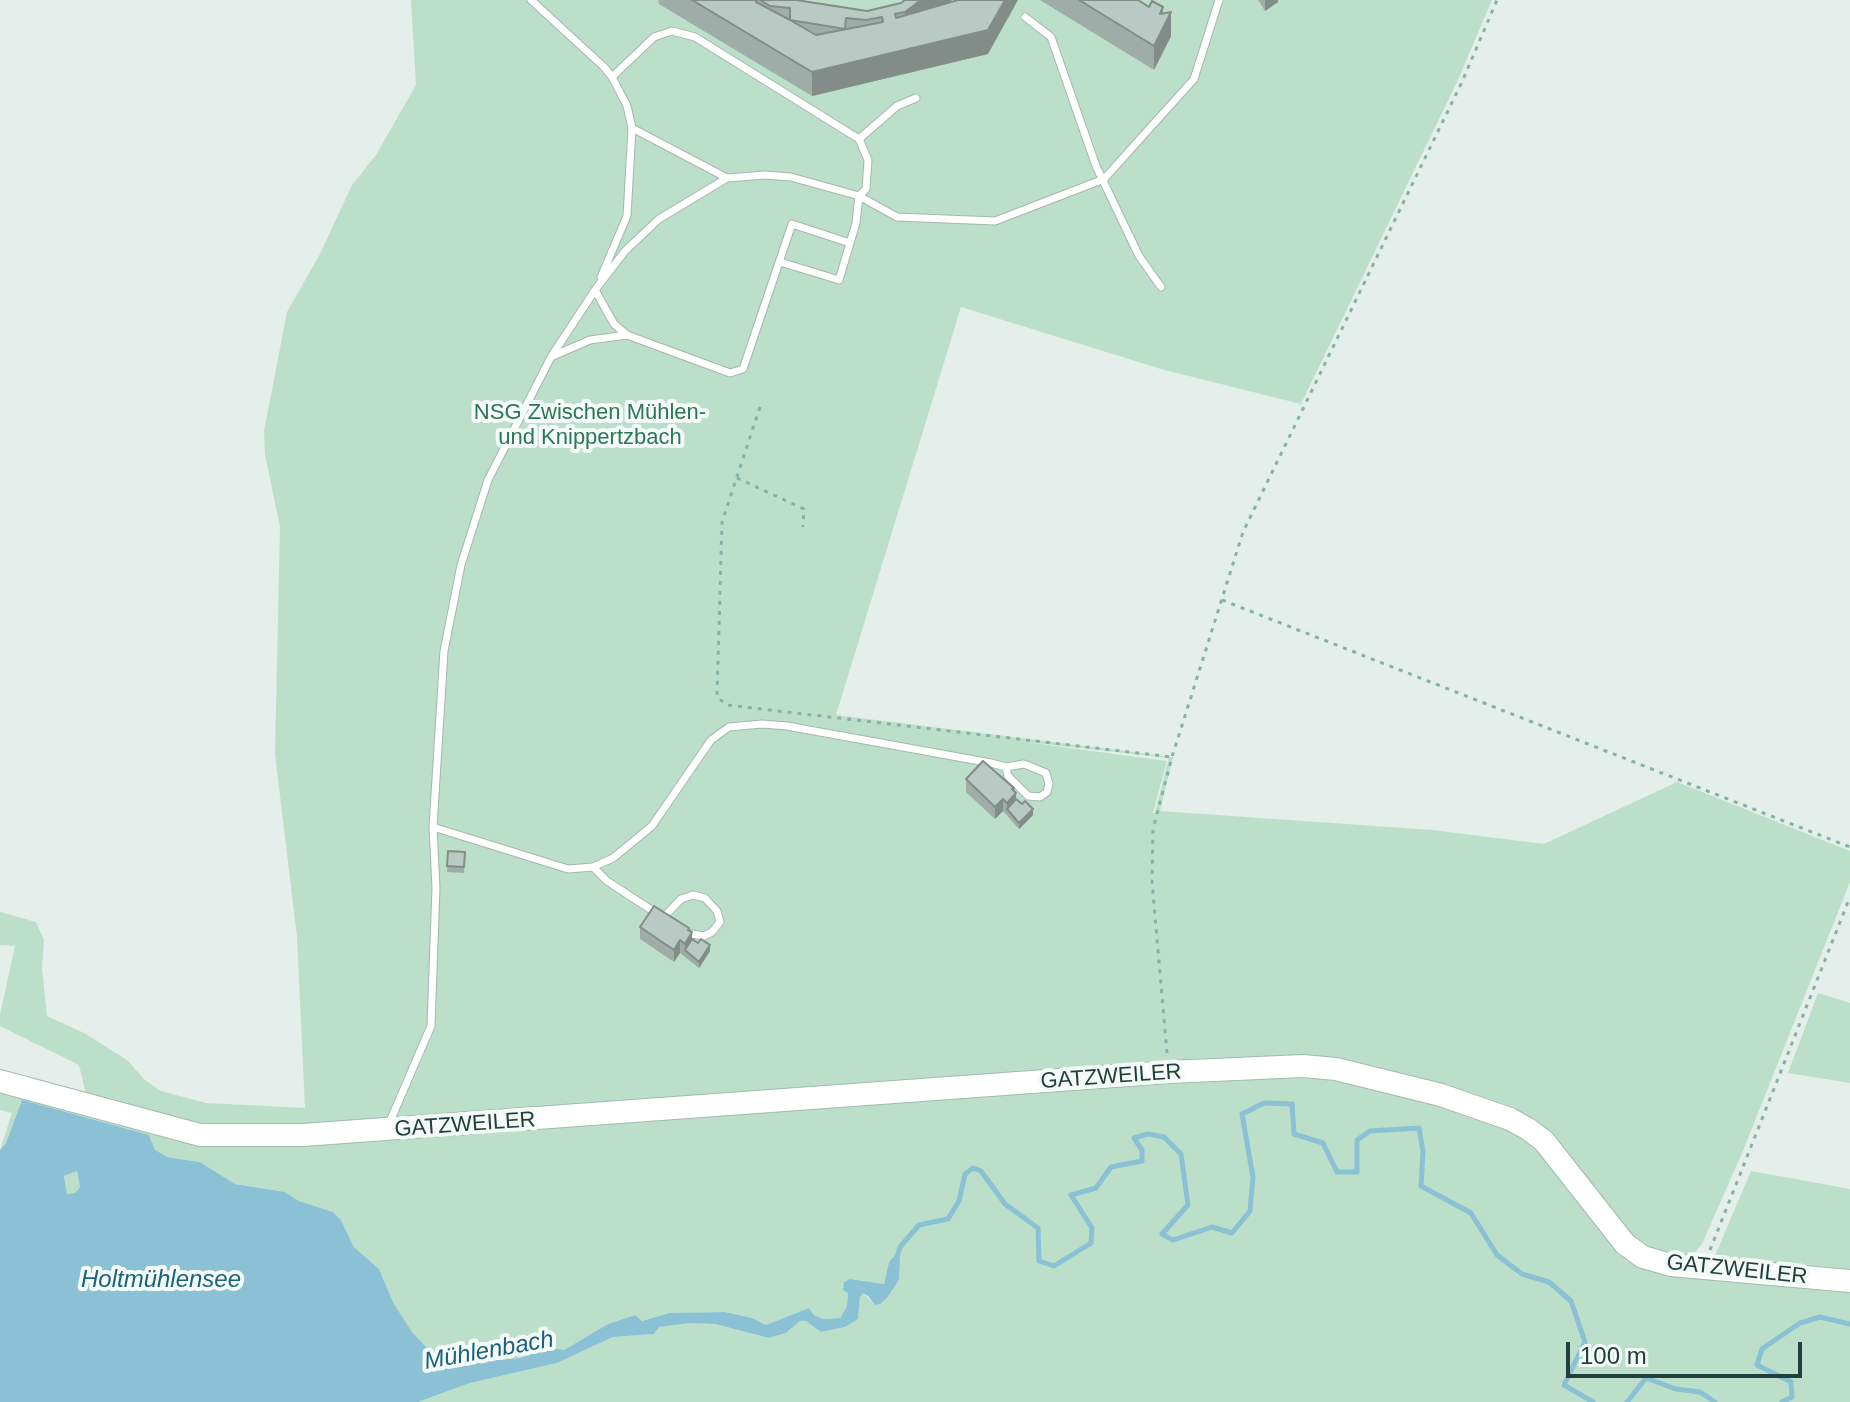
<!DOCTYPE html>
<html>
<head>
<meta charset="utf-8">
<style>
	body { margin:0 }
	#map { position:relative; width:1850px; height:1402px; overflow:hidden; background:#e4eeea; font-family:Helvetica,sans-serif }
	canvas { display:block }
	.scale { position:absolute; left:1566px; top:1342px; width:236px; height:36px; box-sizing:border-box; border:4px solid #22403b; border-top:0; padding-left:10px; font-size:24px; line-height:28px; white-space:nowrap; color:#22403b; -webkit-text-stroke:6px #f4faf8; paint-order:stroke }
</style>
</head>
<body>
<div id="map">
<canvas width="1850" height="1402"></canvas>
<div class="scale">100 m</div>
</div>
<script>
const g = document.querySelector('canvas').getContext('2d');
g.lineJoin = 'round';
function fillPath(path, color) { g.fillStyle = color; g.fill(path, 'evenodd'); }
const poly = rows => new Path2D(rows.map(r => 'M' + r).join(''));
function strokePath(path, color, width, dash) { g.strokeStyle = color; g.lineWidth = width; g.lineCap = dash ? 'butt' : 'round'; g.setLineDash(dash || []); g.stroke(path); }
function label(font, color, halo, rows, align = 'center') {
  g.font = font + ' Helvetica,sans-serif'; g.lineWidth = 8; g.setLineDash([]); g.textBaseline = 'middle'; g.strokeStyle = halo; g.fillStyle = color; for (const [text, x, y, turn = 0] of rows) {
    g.save(); g.translate(x, y); g.rotate((+turn || 0) * Math.PI / 180); g.textAlign = isNaN(turn) ? turn : align; if (halo) g.strokeText(text, 0, 0); g.fillText(text, 0, 0); g.restore();
  }
}
fillPath(poly([
	[411,0,1492,0,1457,82,1301,404,1161,369,961,307,836,715,1173,757,1160,811,1432,830,1544,844,1677,782,1850,851,1850,882,1743,1151,1702,1244,1694,1253,1684,1257,1664,1255,1625,1244,1544,1141,1510,1119,1441,1095,1336,1069,1303,1066,1169,1072,402,1128,470,1130,836,1102,1305,1073,1333,1075,1405,1090,1508,1122,1543,1145,1573,1183,1605,1229,1626,1252,1649,1266,1662,1271,1795,1285,1850,1287,1850,1402,418,1402,470,1383,557,1363,613,1337,654,1334,659,1327,691,1323,715,1324,769,1338,786,1333,800,1321,806,1320,821,1332,845,1327,858,1319,860,1296,863,1293,875,1305,887,1298,899,1280,900,1260,897,1254,889,1262,884,1284,851,1279,844,1282,844,1290,848,1293,847,1306,840,1318,823,1319,814,1315,809,1308,766,1325,752,1318,725,1312,669,1313,642,1321,635,1315,608,1324,564,1350,548,1347,536,1348,530,1355,520,1358,451,1364,431,1352,412,1332,394,1304,379,1269,354,1247,341,1220,333,1212,299,1201,285,1192,235,1184,200,1162,167,1157,155,1151,149,1135,22,1101,6,1143,0,1150,12,1113,0,1110,0,1094,7,1091,151,1126,153,1116,87,1098,79,1065,0,1026,0,1015,15,946,0,945,0,912,36,922,44,940,42,968,47,1016,84,1033,127,1060,145,1080,161,1091,206,1103,305,1108,297,937,275,754,280,527,265,454,264,431,287,312,320,254,352,185,376,155,416,85],
	[1011,740,1169,758,1155,813,1153,813,1167,761],
	[1818,993,1850,1003,1850,1083,1788,1073],
	[77,1171,80,1187,75,1193,67,1194,64,1176],
	[1751,1171,1850,1189,1850,1273,1711,1265]
]), '#bcdfc9');
fillPath(poly([
	[22,1100,149,1135,155,1150,167,1157,200,1162,235,1184,285,1192,299,1201,333,1212,341,1220,354,1247,379,1269,394,1304,412,1332,431,1352,451,1364,520,1358,530,1355,536,1348,548,1347,564,1350,608,1324,635,1315,642,1321,669,1313,725,1312,752,1318,766,1325,809,1308,814,1315,823,1319,840,1318,847,1306,848,1293,843,1290,844,1282,850,1279,884,1284,889,1262,897,1253,900,1260,899,1280,887,1298,880,1304,875,1305,868,1296,863,1293,860,1297,858,1319,845,1327,821,1332,806,1321,800,1321,786,1333,769,1338,715,1324,691,1323,659,1327,654,1334,613,1337,557,1363,470,1383,418,1402,0,1402,0,1150,6,1143],
	[77,1171,80,1187,75,1193,67,1194,64,1176]
]), '#8ac1d4');
strokePath(poly([
	[897,1258,900,1247,919,1225,948,1219,959,1201,965,1174,973,1168,981,1171,1005,1204,1038,1228,1039,1261,1054,1266,1091,1243,1092,1228,1071,1195,1096,1188,1111,1167,1142,1161,1142,1150,1134,1138,1148,1134,1164,1137,1181,1154,1188,1205,1162,1234,1173,1240,1212,1227,1232,1233,1250,1211,1253,1177,1242,1114,1264,1103,1292,1104,1294,1134,1323,1143,1337,1172,1357,1172,1357,1140,1370,1131,1419,1128,1423,1151,1421,1186,1471,1213,1497,1255,1522,1274,1549,1282,1571,1301,1585,1342,1564,1385,1593,1402],
	[1627,1402,1646,1378,1676,1389,1700,1392,1715,1402],
	[1782,1402,1792,1397,1791,1382,1757,1365,1762,1349,1800,1323,1820,1317,1850,1324]
]), '#8ac1d4', 5);
const lane = poly([
	[531,0,604,67,612,77,627,106,632,128,627,216,601,277],
	[1025,17,1051,37,1096,166,1139,256,1161,287],
	[612,77,654,37,672,31,695,37,859,139,868,160,866,189,859,196,856,223,839,280,780,262],
	[632,128,727,178],
	[859,139,897,106,916,98],
	[595,290,614,324,627,335,730,373,743,369,792,224,850,243],
	[553,356,590,340,627,335],
	[433,827,568,869,593,867,613,858,652,826,711,740,729,727,762,724,787,726,991,763,1006,767,1008,776,1028,796,1040,797,1047,792,1049,784,1046,773,1024,764,1006,767],
	[593,867,607,881,659,915],
	[663,918,681,899,693,895,705,898,717,911,720,922,712,932,704,936,686,933],
	[388,1126,431,1026,436,888,433,827,444,651,461,565,488,480,551,357,595,290,625,251,659,219,727,178,765,175,791,177,859,196,897,217,995,221,1104,179,1194,79,1219,0]
]);
const secondary = poly([
	[0,1081,200,1135,303,1135,1169,1072,1303,1066,1336,1069,1441,1095,1510,1119,1528,1129,1544,1141,1625,1244,1643,1257,1671,1265,1850,1281]
]);
strokePath(lane, '#a6b6b2', 9);
strokePath(secondary, '#a1bab4', 24);
strokePath(poly([
	[760,407,722,522,717,697,727,705,1172,757],
	[737,478,804,509,803,527],
	[1222,600,1850,847],
	[1167,1053,1152,881,1153,829,1172,757,1243,532,1462,82,1497,0],
	[1710,1250,1850,897]
]), '#83b2a8', 3, [4, 6]);
strokePath(lane, '#fff', 7);
strokePath(secondary, '#fff', 22);
fillPath(poly([
	[658,0,796,0,867,11,901,3,905,0,952,0,948,3,988,54,812,96,659,4],
	[1040,0,1138,0,1149,7,1163,13,1171,36,1154,70],
	[1258,0,1278,0,1278,2,1265,11],
	[966,779,1014,791,1016,799,1033,815,1019,829,1003,811,995,819,966,792],
	[448,851,465,852,464,873,447,872],
	[640,927,689,930,692,939,710,951,699,968,680,953,674,962,640,939]
]), '#9fada9');
fillPath(poly([
	[921,0,952,0,905,36,905,12],
	[1005,0,1018,0,988,54,812,96,812,72],
	[1265,0,1278,0,1278,2,1265,11],
	[1163,7,1163,27,1171,12,1171,36,1154,70,1154,46,1160,14],
	[1014,788,1014,795,1016,793,1016,805,1007,809,1007,803],
	[1003,799,1003,811,995,819,995,807],
	[1033,809,1033,815,1019,829,1019,823],
	[689,928,689,937,692,932,692,945,685,950,685,944],
	[680,940,680,953,674,962,674,950],
	[710,945,710,951,699,968,699,962]
]), '#828d89');
const building = poly([
	[692,0,757,0,756,2,790,20,790,8,770,6,760,0,796,0,867,11,901,3,905,0,921,0,905,12,895,14,896,18,958,0,1005,0,988,30,812,72,692,0],
	[882,17,883,22,816,35,790,20,845,29,846,18,866,20,882,17],
	[1079,0,1138,0,1149,7,1152,1,1163,7,1160,14,1171,12,1154,46,1079,0],
	[983,761,1014,788,1012,789,1016,793,1007,803,1003,799,995,807,966,779,983,761],
	[1016,799,1022,804,1025,801,1033,809,1019,823,1007,809,1016,799],
	[448,851,465,852,464,867,447,866,448,851],
	[654,906,689,928,688,930,692,932,685,944,680,940,674,950,640,927,654,906],
	[692,939,698,943,701,939,710,945,699,962,685,950,692,939]
]);
fillPath(building, '#b9c9c4');
strokePath(building, '#828d89', 2);
label('22px', '#2b7851', '#f4faf8', [
	["NSG Zwischen Mühlen-",590,413],
	["und Knippertzbach",590,438]
]);
label('22px', '#22403b', '#f4faf8', [
	["GATZWEILER",1111,1077,-4],
	["GATZWEILER",465,1125,-4],
	["GATZWEILER",1737,1270,6]
]);
label('italic 24px', '#1a637e', '#f4faf8', [
	["Holtmühlensee",161,1280],
	["Mühlenbach",489,1351,-10]
]);
</script>
</body>
</html>
